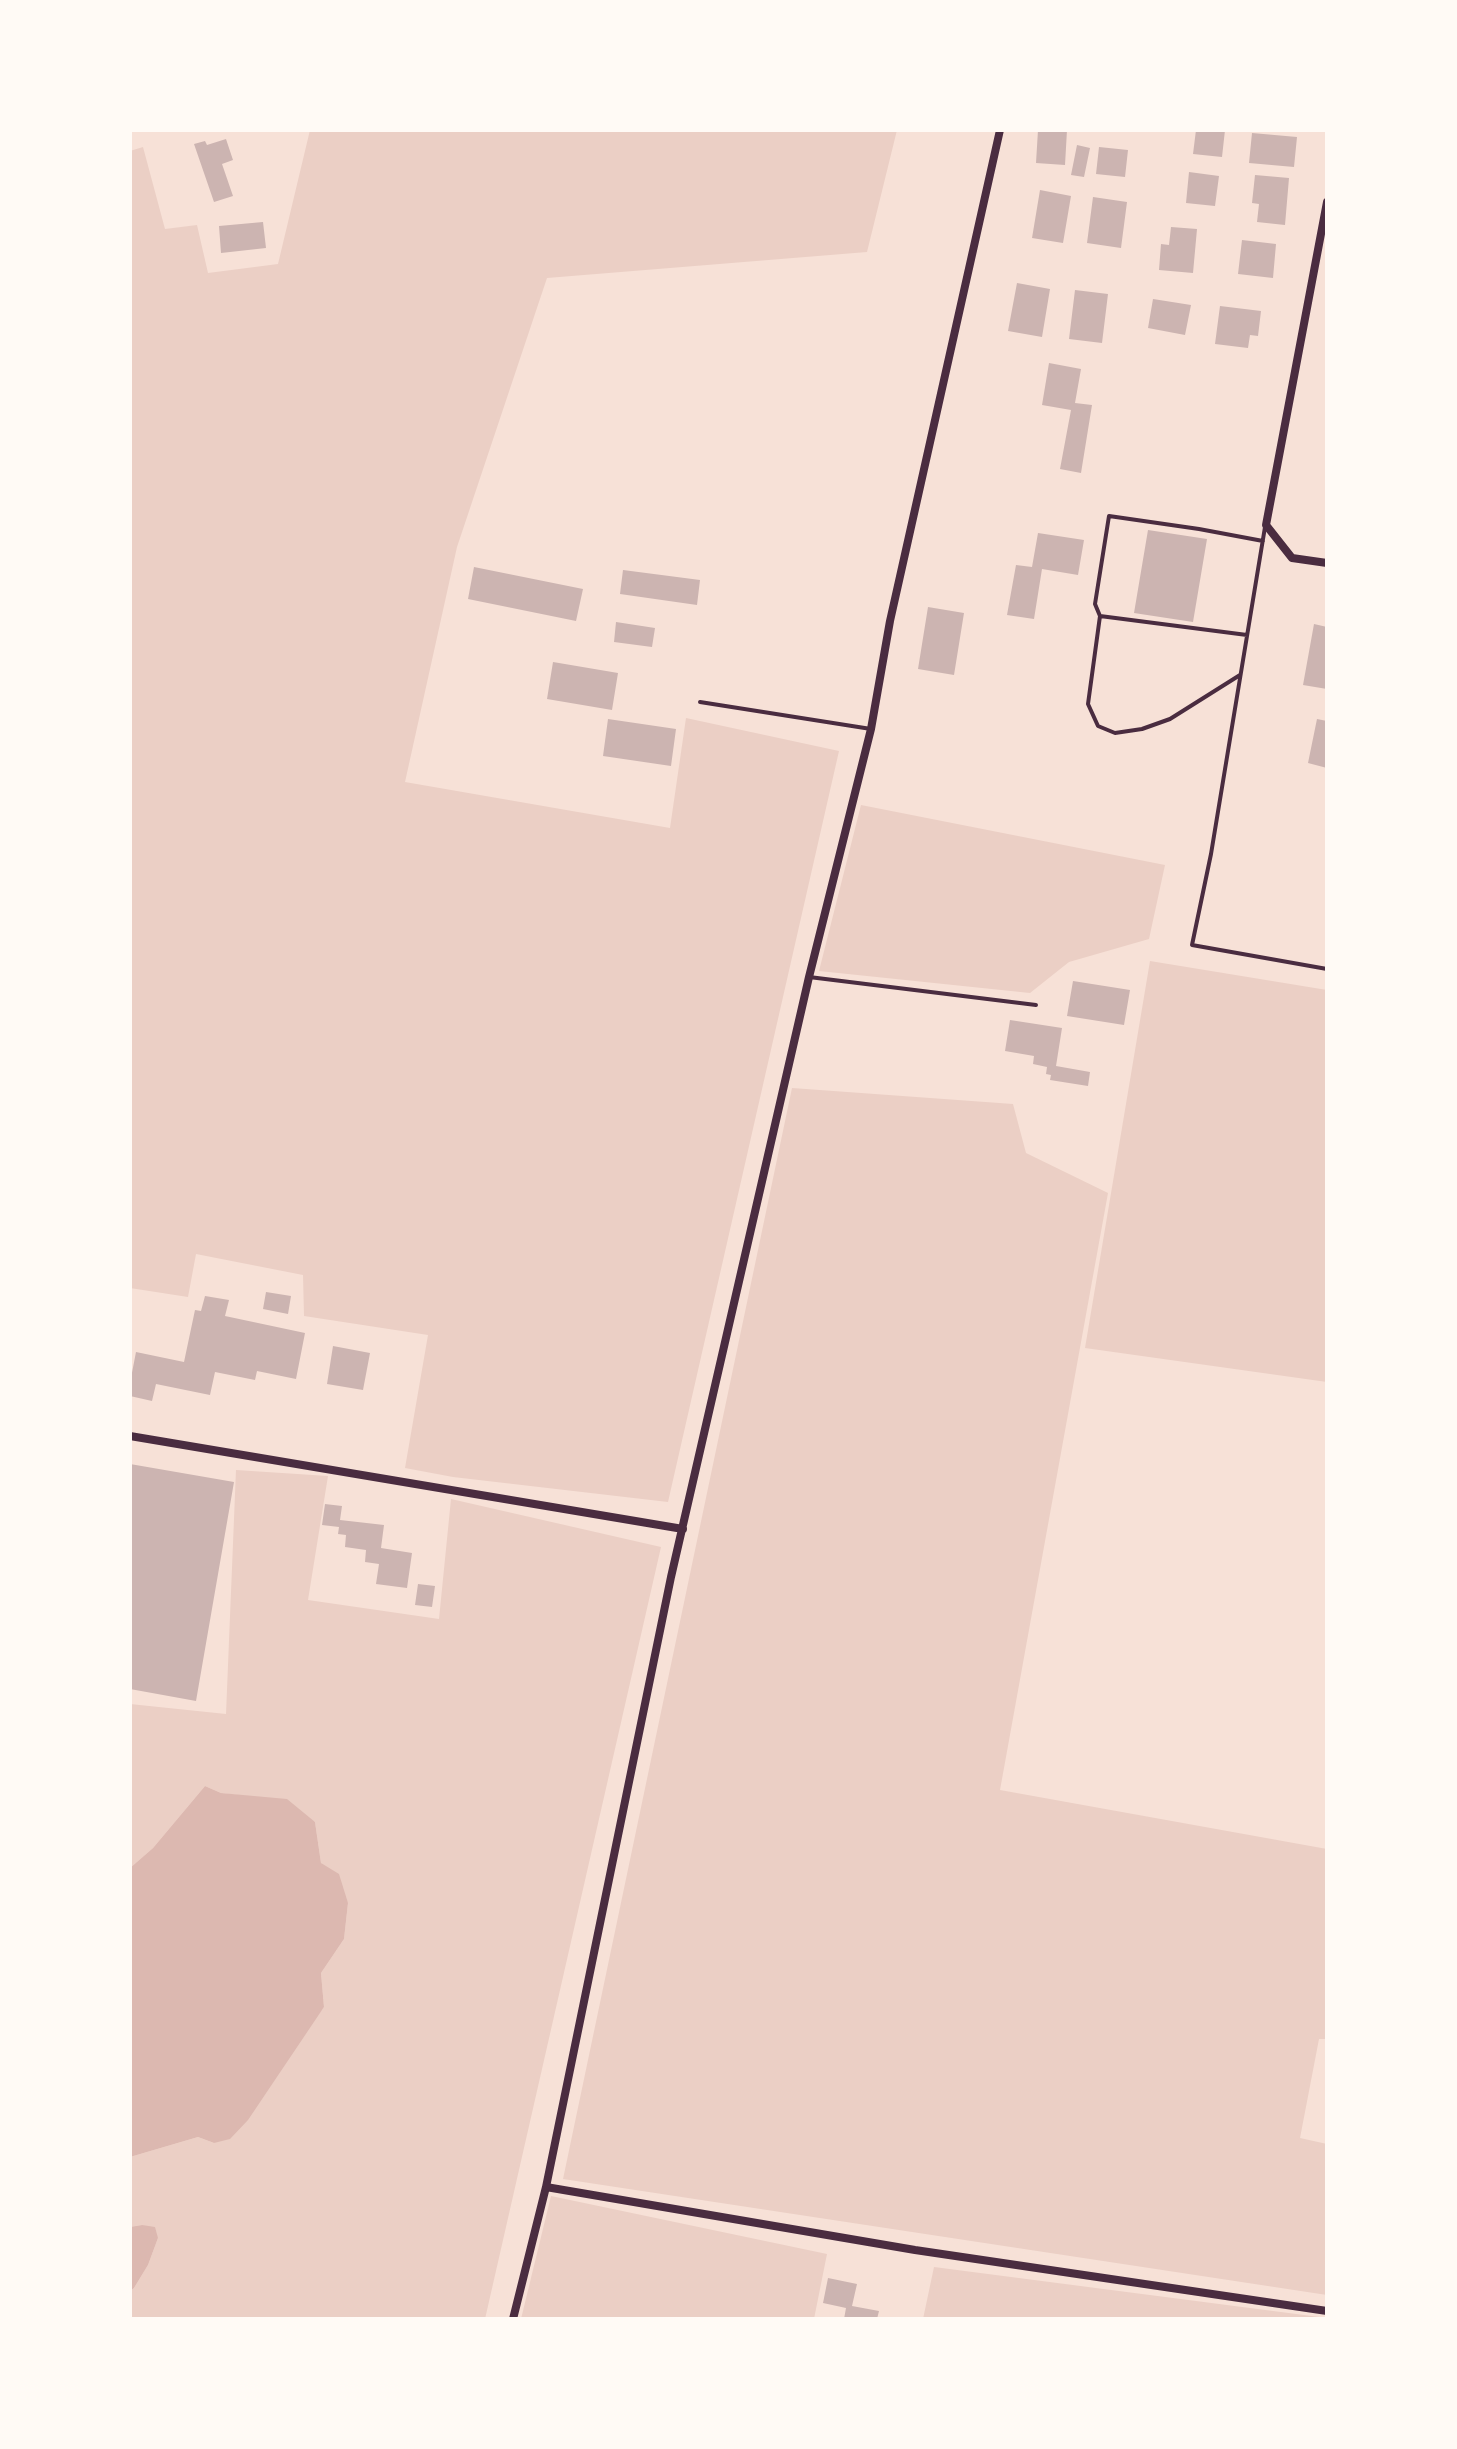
<!DOCTYPE html>
<html>
<head>
<meta charset="utf-8">
<style>
	body { margin:0 }
	#map { position:relative; width:1457px; height:2449px; overflow:hidden; background:#f7e1d7; font-family:Mulish,sans-serif }
	canvas { display:block }
	.frame { position:absolute; inset:0; border:132px solid #fffaf5; pointer-events:none }
</style>
</head>
<body>
<div id="map">
<canvas width="1457" height="2449"></canvas>
<div class="frame"></div>
</div>
<script>
const g = document.querySelector('canvas').getContext('2d');
g.lineJoin = 'round';
function fillPath(path, color) { g.fillStyle = color; g.fill(path, 'evenodd'); }
const poly = rows => new Path2D(rows.map(r => 'M' + r).join(''));
function strokePath(path, color, width, dash) { g.strokeStyle = color; g.lineWidth = width; g.lineCap = dash ? 'butt' : 'round'; g.setLineDash(dash || []); g.stroke(path); }
fillPath(poly([
	[310,130,897,130,867,252,547,278,457,547,405,782,670,828,686,718,839,751,668,1502,453,1477,405,1468,428,1335,304,1316,303,1275,196,1254,188,1297,130,1288,130,151,143,147,165,229,197,225,208,273,278,264],
	[861,805,1165,865,1149,939,1069,962,1030,993,819,971],
	[1150,961,1327,990,1327,1382,1085,1348],
	[792,1088,1013,1104,1026,1153,1108,1193,1000,1790,1327,1849,1327,2039,1319,2039,1300,2138,1327,2144,1327,2295,563,2179],
	[236,1470,328,1476,308,1600,439,1619,451,1499,661,1547,485,2319,130,2319,130,2291,134,2288,148,2265,158,2238,142,2225,130,2227,130,2157,198,2137,214,2143,324,2007,321,1973,344,1939,348,1903,321,1863,315,1822,246,1796,221,1793,205,1786,153,1848,130,1868,130,1704,226,1714],
	[551,2196,827,2254,814,2319,521,2319],
	[934,2267,1327,2318,1327,2319,923,2319]
]), '#ebcfc5');
fillPath(poly([
	[205,1786,221,1793,287,1799,315,1822,321,1863,339,1874,348,1903,344,1939,321,1973,324,2007,248,2120,230,2139,214,2143,198,2137,130,2157,130,1868,153,1848],
	[142,2225,155,2227,158,2238,148,2265,134,2288,130,2291,130,2227]
]), '#dcb8b0');
fillPath(poly([
	[1038,130,1067,130,1065,165,1036,163],
	[1196,130,1225,130,1222,157,1193,154],
	[1252,133,1297,137,1294,167,1249,163],
	[226,139,233,160,222,164,233,196,214,202,194,144,205,141,207,145],
	[1077,145,1090,148,1084,177,1071,175],
	[1099,147,1128,150,1125,177,1096,174],
	[1189,172,1219,176,1215,206,1186,203],
	[1255,175,1289,178,1285,225,1257,222,1259,204,1252,203],
	[1040,190,1071,196,1063,243,1032,238],
	[1093,197,1127,202,1121,248,1087,243],
	[263,222,266,248,221,253,219,226],
	[1171,227,1197,229,1193,273,1159,270,1161,244,1169,245],
	[1242,240,1276,244,1273,278,1238,274],
	[1017,283,1050,289,1042,337,1008,331],
	[1075,290,1108,294,1102,343,1069,339],
	[1153,299,1191,305,1185,335,1148,328],
	[1220,306,1261,311,1258,336,1250,335,1248,348,1215,344],
	[1049,363,1081,369,1075,403,1092,405,1081,473,1060,469,1071,410,1042,405],
	[1148,530,1207,539,1193,622,1134,613],
	[1038,533,1084,540,1078,575,1042,569,1034,619,1007,615,1016,565,1032,567],
	[474,567,583,589,576,621,468,599],
	[623,570,700,580,697,605,620,594],
	[928,607,964,613,954,675,918,669],
	[616,622,655,628,652,647,614,642],
	[1314,624,1327,627,1327,689,1303,685],
	[553,662,618,673,612,710,547,699],
	[608,719,676,729,671,766,603,756],
	[1317,719,1327,721,1327,768,1308,763],
	[1073,981,1130,990,1124,1025,1067,1016],
	[1010,1020,1062,1028,1056,1066,1090,1072,1088,1086,1050,1080,1051,1075,1046,1074,1047,1067,1033,1064,1034,1056,1005,1051],
	[266,1292,291,1296,288,1314,263,1309],
	[205,1296,229,1300,225,1316,305,1333,296,1379,257,1371,255,1380,215,1372,210,1395,156,1384,152,1401,130,1396,130,1383,136,1352,184,1362,195,1310,201,1311],
	[333,1346,370,1353,363,1390,327,1384],
	[130,1464,234,1482,196,1701,130,1689],
	[325,1504,342,1506,340,1520,384,1525,381,1548,412,1553,407,1588,376,1584,379,1564,365,1562,366,1550,345,1547,346,1535,338,1534,339,1527,322,1525],
	[418,1584,435,1586,432,1607,415,1605],
	[828,2278,857,2284,852,2306,879,2311,877,2319,844,2319,846,2308,823,2303]
]), '#ccb4b1');
strokePath(poly([
	[1265,527,1211,854,1192,945,1327,969],
	[1100,616,1088,704,1098,726,1115,733,1142,729,1170,719,1240,675],
	[1247,635,1100,616,1095,604,1109,516,1199,529,1263,541],
	[700,702,871,729],
	[809,977,1036,1005]
]), '#4a2c40', 4);
strokePath(poly([
	[1327,202,1266,525,1292,558,1327,563],
	[130,1436,683,1529],
	[546,2187,915,2250,1327,2311],
	[513,2319,546,2187,671,1577,809,977,871,729,890,621,1000,130]
]), '#4a2c40', 8);
</script>
</body>
</html>
